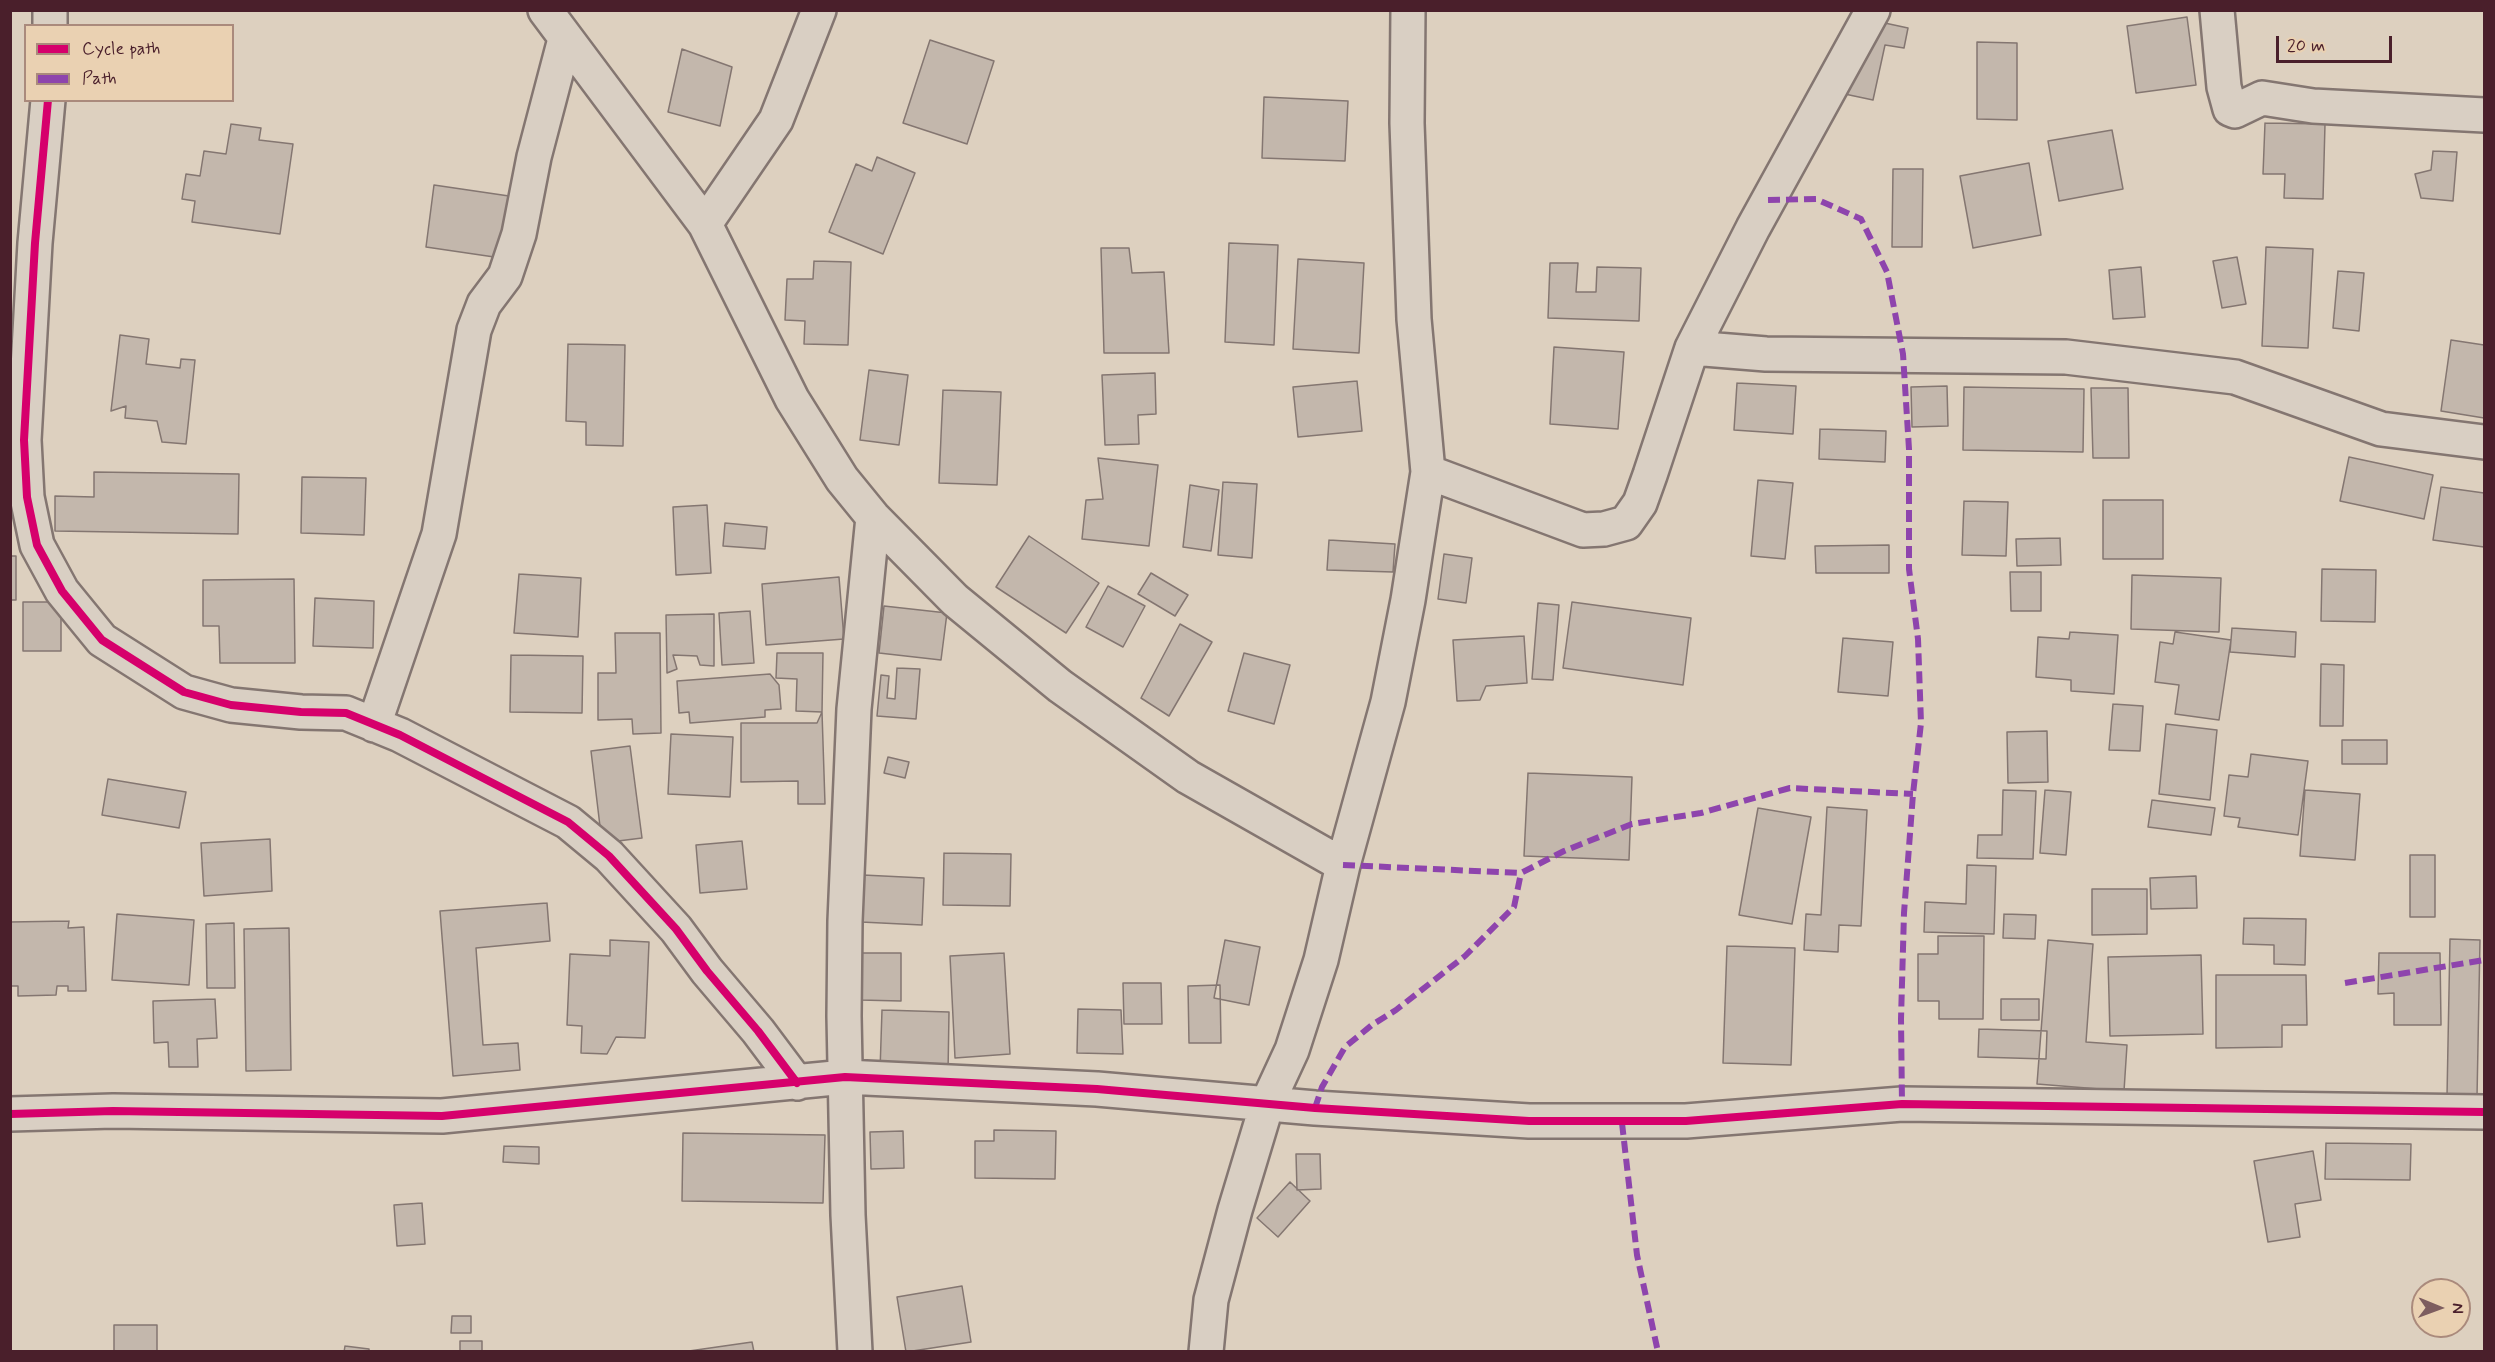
<!DOCTYPE html>
<html>
<head>
<meta charset="utf-8">
<style>
	body { margin:0 }
	#map { position:relative; width:2495px; height:1362px; overflow:hidden; background:#ddd0bf; font-family:Mynerve,sans-serif }
	canvas { display:block }
	.frame { position:absolute; inset:0; border:12px solid #4a1f2b; pointer-events:none }
	.legend { position:absolute; left:24px; top:24px; width:210px; height:78px; box-sizing:border-box; background:#ead1b2; border:2px solid #aa8a7c; margin:0; padding:8px 10px; list-style:none; font-size:18px; color:#4a1f2b }
	.legend li { display:flex; align-items:center; gap:12px; height:30px }
	.legend b { width:30px; border:2px solid #aa8a7c }
	.north { position:absolute; left:2411px; top:1278px; width:60px; height:60px; box-sizing:border-box; background:#ead1b2; border:2px solid #aa8a7c; border-radius:50%; rotate:91deg; font-size:16px; font-weight:700; line-height:24px; text-align:center; color:#4a1f2b }
	.north::after { content:''; display:block; margin:auto; width:21px; height:27px; background:#7d5d5f; clip-path:polygon(50% 0,100% 100%,50% 72%,0 100%) }
	.scale { position:absolute; left:2276px; top:36px; width:116px; height:27px; box-sizing:border-box; border:3px solid #4a1f2b; border-top:0; padding-left:8px; font-size:18px; line-height:21px; white-space:nowrap; color:#4a1f2b; -webkit-text-stroke:4px #ead1b2; paint-order:stroke }
</style>
</head>
<body>
<div id="map">
<canvas width="2495" height="1362"></canvas>
<div class="frame"></div>
<ul class="legend">
<li><b style="height:8px;background:#d6006c"></b>Cycle path</li>
<li><b style="height:8px;background:#8e44ad"></b>Path</li>
</ul>
<div class="north">N</div>
<div class="scale">20 m</div>
</div>
<script>
const g = document.querySelector('canvas').getContext('2d');
g.lineJoin = 'round';
function fillPath(path, color) { g.fillStyle = color; g.fill(path, 'evenodd'); }
const poly = rows => new Path2D(rows.map(r => 'M' + r).join(''));
function strokePath(path, color, width, dash) { g.strokeStyle = color; g.lineWidth = width; g.lineCap = dash ? 'butt' : 'round'; g.setLineDash(dash || []); g.stroke(path); }
const building = poly([
	[1857,17,1908,28,1904,48,1885,45,1873,100,1840,93,1857,17],
	[2187,17,2196,85,2136,93,2127,26,2187,17],
	[930,40,994,61,967,144,903,123,930,40],
	[1977,42,2017,43,2017,120,1977,119,1977,42],
	[682,49,732,67,720,126,668,112,682,49],
	[1264,97,1348,101,1345,161,1262,158,1264,97],
	[2265,123,2325,124,2323,199,2284,198,2285,174,2263,174,2265,123],
	[231,124,261,128,259,140,293,144,280,234,192,222,195,201,182,199,186,174,200,176,204,151,226,154,231,124],
	[2112,130,2123,189,2059,201,2048,141,2112,130],
	[2433,151,2457,152,2453,201,2421,198,2415,174,2431,170,2433,151],
	[877,157,915,173,883,254,829,232,856,164,872,171,877,157],
	[2029,163,2041,235,1973,248,1960,176,2029,163],
	[1893,169,1923,169,1922,247,1892,247,1893,169],
	[434,185,509,196,501,258,426,247,434,185],
	[1229,243,1278,245,1274,345,1225,342,1229,243],
	[2266,247,2313,249,2308,348,2262,346,2266,247],
	[1101,248,1129,248,1132,273,1164,272,1169,353,1104,353,1101,248],
	[2237,257,2246,304,2222,308,2213,261,2237,257],
	[1298,259,1364,263,1359,353,1293,349,1298,259],
	[814,261,851,262,848,345,804,344,805,321,785,320,787,279,813,279,814,261],
	[1550,263,1578,263,1576,292,1596,292,1597,267,1641,268,1639,321,1548,318,1550,263],
	[2141,267,2145,317,2113,319,2109,270,2141,267],
	[2338,271,2364,273,2359,331,2333,328,2338,271],
	[120,335,149,339,146,364,180,368,181,359,195,360,186,444,162,442,157,421,125,418,126,406,111,411,120,335],
	[2451,340,2484,345,2484,418,2441,411,2451,340],
	[568,344,625,345,623,446,586,445,586,422,566,421,568,344],
	[1554,347,1624,352,1618,429,1550,424,1554,347],
	[869,370,908,375,899,445,860,440,869,370],
	[1155,373,1156,414,1138,415,1139,444,1105,445,1102,375,1155,373],
	[1357,381,1362,431,1298,437,1293,387,1357,381],
	[1737,383,1796,386,1793,434,1734,430,1737,383],
	[1947,386,1948,426,1912,427,1911,387,1947,386],
	[1964,387,2084,389,2083,452,1963,450,1964,387],
	[2091,388,2128,388,2129,458,2093,458,2091,388],
	[943,390,1001,392,997,485,939,483,943,390],
	[1820,429,1886,431,1885,462,1819,459,1820,429],
	[2349,457,2433,475,2424,519,2340,501,2349,457],
	[1098,458,1158,465,1149,546,1082,539,1086,500,1103,499,1098,458],
	[94,472,239,474,238,534,55,531,55,496,94,497,94,472],
	[302,477,366,478,364,535,301,533,302,477],
	[1758,480,1793,483,1785,559,1751,556,1758,480],
	[1223,482,1257,484,1252,558,1218,555,1223,482],
	[1190,485,1219,490,1211,551,1183,547,1190,485],
	[2441,487,2484,493,2484,547,2433,540,2441,487],
	[2103,500,2163,500,2163,559,2103,559,2103,500],
	[1964,501,2008,502,2006,556,1962,555,1964,501],
	[707,505,711,573,676,575,673,507,707,505],
	[725,523,767,527,765,549,723,546,725,523],
	[1029,536,1099,583,1066,633,996,587,1029,536],
	[2060,538,2061,565,2017,566,2016,539,2060,538],
	[1329,540,1395,544,1393,572,1327,570,1329,540],
	[1889,545,1889,573,1816,573,1815,546,1889,545],
	[1444,554,1472,558,1466,603,1438,599,1444,554],
	[10,556,16,556,16,600,10,600,10,556],
	[2322,569,2376,570,2375,622,2321,621,2322,569],
	[2010,572,2041,572,2041,611,2011,611,2010,572],
	[1151,573,1188,595,1175,616,1138,594,1151,573],
	[519,574,581,578,578,637,514,633,519,574],
	[2132,575,2221,578,2219,632,2131,629,2132,575],
	[839,577,844,639,766,645,762,584,839,577],
	[294,579,295,663,220,663,219,626,203,626,203,580,294,579],
	[1108,586,1145,606,1123,647,1086,627,1108,586],
	[315,598,374,601,373,648,313,646,315,598],
	[23,602,61,602,61,651,23,651,23,602],
	[1572,602,1691,618,1683,685,1563,668,1572,602],
	[1538,603,1559,605,1553,680,1532,679,1538,603],
	[884,606,947,613,941,660,879,653,884,606],
	[750,611,754,663,722,665,719,613,750,611],
	[714,614,714,666,700,665,697,656,673,655,677,669,667,673,666,615,714,614],
	[1180,624,1212,642,1169,716,1141,698,1180,624],
	[2232,628,2296,632,2295,657,2230,652,2232,628],
	[2070,632,2118,635,2114,694,2071,691,2071,680,2036,677,2038,637,2069,639,2070,632],
	[2175,632,2231,640,2219,720,2175,714,2179,685,2155,682,2160,642,2173,644,2175,632],
	[615,633,660,633,661,733,633,734,632,719,598,720,598,673,616,673,615,633],
	[1524,636,1527,683,1486,686,1480,700,1457,701,1453,640,1524,636],
	[1843,638,1893,642,1888,696,1838,692,1843,638],
	[777,653,823,653,822,712,796,711,797,679,776,678,777,653],
	[1244,653,1290,665,1274,724,1228,711,1244,653],
	[511,655,583,656,582,713,510,712,511,655],
	[2321,664,2344,665,2343,726,2320,726,2321,664],
	[897,668,920,669,916,719,877,716,881,675,889,676,887,698,895,699,897,668],
	[770,674,779,685,781,709,765,710,765,717,690,723,689,712,679,713,677,681,770,674],
	[2113,704,2143,706,2140,751,2109,750,2113,704],
	[822,712,825,804,798,804,798,781,741,782,741,723,817,723,822,712],
	[2166,724,2217,730,2210,800,2159,794,2166,724],
	[2047,731,2048,782,2008,783,2007,732,2047,731],
	[671,734,733,737,730,797,668,794,671,734],
	[2342,740,2387,740,2387,764,2342,764,2342,740],
	[630,746,642,838,602,843,591,751,630,746],
	[2251,754,2308,761,2298,835,2238,827,2240,818,2224,816,2229,775,2248,777,2251,754],
	[888,757,909,762,905,778,884,773,888,757],
	[1528,773,1632,777,1629,860,1524,856,1528,773],
	[108,779,186,792,179,828,102,815,108,779],
	[2003,790,2036,791,2033,859,1977,858,1978,835,2002,835,2003,790],
	[2045,790,2071,792,2066,855,2040,853,2045,790],
	[2305,790,2360,794,2355,860,2300,856,2305,790],
	[2152,800,2215,808,2211,835,2148,827,2152,800],
	[1827,807,1867,810,1861,926,1839,925,1838,952,1804,950,1806,914,1821,915,1827,807],
	[1758,808,1811,817,1792,924,1739,915,1758,808],
	[270,839,272,891,204,896,201,843,270,839],
	[742,841,747,889,700,893,696,845,742,841],
	[944,853,1011,854,1010,906,943,905,944,853],
	[2410,855,2435,855,2435,917,2410,917,2410,855],
	[1967,865,1996,866,1994,934,1924,932,1925,902,1966,904,1967,865],
	[863,875,924,878,922,925,861,922,863,875],
	[2196,876,2197,908,2151,909,2150,878,2196,876],
	[2092,889,2147,889,2147,934,2092,935,2092,889],
	[547,903,550,941,476,948,483,1045,518,1043,520,1070,453,1076,440,911,547,903],
	[117,914,194,920,189,985,112,980,117,914],
	[2004,914,2036,915,2035,939,2003,938,2004,914],
	[2244,918,2306,919,2305,965,2274,964,2274,945,2243,944,2244,918],
	[69,921,68,928,84,927,86,991,68,991,68,986,57,986,56,995,18,996,18,986,10,986,10,922,69,921],
	[234,923,235,988,207,988,206,924,234,923],
	[289,928,291,1070,246,1071,244,929,289,928],
	[1938,936,1984,936,1983,1019,1939,1019,1939,1001,1918,1001,1918,954,1938,954,1938,936],
	[2450,939,2480,940,2477,1097,2447,1096,2450,939],
	[610,940,649,942,645,1038,616,1037,607,1054,581,1053,582,1026,567,1025,570,954,610,956,610,940],
	[1225,940,1260,947,1249,1005,1214,998,1225,940],
	[2048,940,2093,944,2086,1042,2127,1045,2124,1091,2037,1084,2048,940],
	[1727,946,1795,948,1791,1065,1723,1063,1727,946],
	[860,953,901,953,901,1001,860,1000,860,953],
	[1004,953,1010,1054,955,1058,950,956,1004,953],
	[2379,953,2440,953,2441,1025,2394,1025,2394,993,2378,994,2379,953],
	[2201,955,2203,1034,2110,1036,2108,957,2201,955],
	[2216,975,2306,975,2307,1025,2282,1025,2282,1047,2216,1048,2216,975],
	[1123,983,1161,983,1162,1024,1124,1024,1123,983],
	[1220,985,1221,1043,1189,1043,1188,986,1220,985],
	[215,999,217,1038,197,1039,198,1067,169,1067,168,1042,154,1043,153,1001,215,999],
	[2001,999,2039,999,2039,1020,2001,1020,2001,999],
	[1078,1009,1121,1010,1123,1054,1077,1053,1078,1009],
	[882,1010,949,1012,948,1073,880,1071,882,1010],
	[1979,1029,2047,1031,2046,1059,1978,1057,1979,1029],
	[994,1130,1056,1131,1055,1179,975,1178,975,1141,994,1141,994,1130],
	[903,1131,904,1168,871,1169,870,1132,903,1131],
	[683,1133,825,1135,823,1203,682,1201,683,1133],
	[2326,1143,2411,1144,2410,1180,2325,1179,2326,1143],
	[504,1146,539,1147,539,1164,503,1162,504,1146],
	[2313,1151,2321,1200,2295,1204,2300,1237,2268,1242,2254,1161,2313,1151],
	[1296,1154,1320,1154,1321,1189,1297,1190,1296,1154],
	[1290,1182,1310,1201,1278,1237,1257,1218,1290,1182],
	[422,1203,425,1244,397,1246,394,1205,422,1203],
	[962,1286,971,1342,906,1352,897,1297,962,1286],
	[452,1316,471,1316,471,1333,451,1333,452,1316],
	[114,1325,157,1325,157,1352,114,1352,114,1325],
	[460,1341,482,1341,482,1352,460,1352,460,1341],
	[752,1342,754,1352,682,1352,752,1342],
	[345,1346,369,1349,369,1352,344,1352,345,1346]
]);
fillPath(building, '#c3b7ac');
strokePath(building, '#847671', 1.5);
const minor = poly([
	[545,10,705,224,792,399,842,479,873,517,955,600,1060,686,1188,777,1343,865],
	[2217,10,2224,87,2230,109,2235,111,2262,98,2313,106,2484,115],
	[50,26,50,10],
	[48,100,35,243,24,440,27,497,37,545,62,591,102,640,184,692,231,705,301,712,346,713,400,735,568,822,609,856,676,929,707,971,758,1031,797,1083],
	[705,224,776,120,819,10],
	[1692,348,1766,354,2066,357,2235,377,2381,429,2484,442],
	[1428,472,1583,530,1604,529,1626,523,1640,503,1650,475,1692,348,1753,228,1873,10],
	[374,725,439,534,474,330,484,304,505,276,519,234,534,157,565,39],
	[10,1114,113,1111,442,1116,845,1077,1097,1089,1315,1108,1529,1121,1686,1121,1902,1104,2484,1112],
	[855,1352,848,1215,844,1016,845,921,854,709,873,517],
	[1206,1352,1211,1300,1235,1210,1267,1104,1292,1050,1321,960,1343,865,1388,702,1408,600,1428,472,1414,319,1407,123,1408,10]
]);
strokePath(minor, '#847671', 38);
strokePath(minor, '#d9cfc3', 33);
strokePath(poly([
	[1768,200,1816,199,1861,219,1887,272,1903,354,1909,449,1909,569,1918,639,1921,723,1913,794,1904,913,1901,1019,1902,1104],
	[1343,865,1521,873,1564,851,1632,824,1701,813,1790,788,1913,794],
	[2345,983,2484,960],
	[1315,1108,1322,1087,1345,1047,1372,1025,1396,1010,1465,956,1514,907,1521,873],
	[1622,1123,1637,1255,1658,1352]
]), '#8e44ad', 6, [12, 6]);
strokePath(poly([
	[48,100,35,243,24,440,27,497,37,545,62,591,102,640,184,692,231,705,301,712,346,713,400,735,568,822,609,856,676,929,707,971,758,1031,797,1083],
	[10,1114,113,1111,442,1116,845,1077,1097,1089,1315,1108,1529,1121,1686,1121,1902,1104,2484,1112]
]), '#d6006c', 8);
</script>
</body>
</html>
